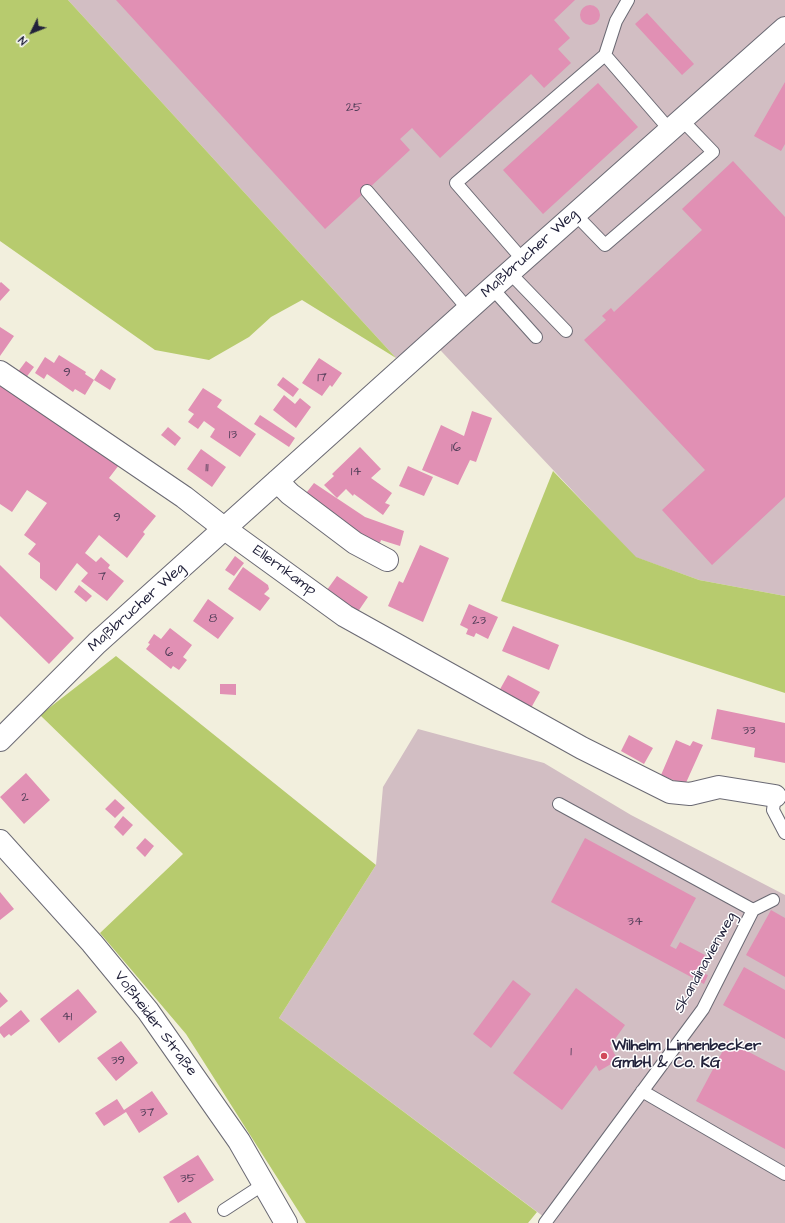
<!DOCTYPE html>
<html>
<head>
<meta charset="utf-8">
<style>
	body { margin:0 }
	#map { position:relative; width:785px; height:1223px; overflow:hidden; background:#f2efdd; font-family:"Architects Daughter",sans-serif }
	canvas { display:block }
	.north { position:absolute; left:12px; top:12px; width:40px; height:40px; -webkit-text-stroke:3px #fff; paint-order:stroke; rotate:227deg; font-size:11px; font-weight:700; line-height:16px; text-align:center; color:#22223b }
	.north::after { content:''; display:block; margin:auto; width:14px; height:18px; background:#22223b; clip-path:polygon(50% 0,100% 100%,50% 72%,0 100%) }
</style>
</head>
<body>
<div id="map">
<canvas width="785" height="1223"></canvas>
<div class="north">N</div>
</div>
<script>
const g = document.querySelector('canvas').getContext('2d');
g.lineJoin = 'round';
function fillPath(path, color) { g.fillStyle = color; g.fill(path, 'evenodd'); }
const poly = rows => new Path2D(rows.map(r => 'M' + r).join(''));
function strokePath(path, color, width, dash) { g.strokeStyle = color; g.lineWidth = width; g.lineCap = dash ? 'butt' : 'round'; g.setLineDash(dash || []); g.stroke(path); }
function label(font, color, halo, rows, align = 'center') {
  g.font = font + ' "Architects Daughter",sans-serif'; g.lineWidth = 3; g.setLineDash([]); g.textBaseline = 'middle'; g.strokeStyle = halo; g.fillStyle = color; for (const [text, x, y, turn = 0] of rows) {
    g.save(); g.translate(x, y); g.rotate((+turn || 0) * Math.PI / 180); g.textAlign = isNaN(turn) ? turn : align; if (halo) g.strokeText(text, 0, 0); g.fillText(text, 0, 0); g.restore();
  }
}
fillPath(poly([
	[68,0,785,0,785,596,699,580,635,557,427,336,396,358],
	[418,729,544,763,631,815,785,895,785,1223,552,1223,279,1018,376,865,383,787]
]), '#d2bec3');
fillPath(poly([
	[0,0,68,0,396,358,302,300,271,317,249,337,209,360,155,350,0,241],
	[553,471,636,557,699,580,785,596,785,693,501,601],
	[116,656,376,865,279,1018,537,1212,528,1223,306,1223,186,1034,100,933,183,854,40,715]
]), '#b7cb6e');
fillPath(poly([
	[116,0,575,0,554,20,570,38,558,49,571,63,544,88,531,74,440,158,412,128,400,139,410,150,325,229],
	'580 15a10 10 0 1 1 20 0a10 10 0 1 1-20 0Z',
	[647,13,694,64,682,75,635,24],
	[785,82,785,144,781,151,754,136],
	[598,83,638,127,543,214,503,170],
	[733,161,785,217,785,497,712,565,662,510,705,470,584,340,606,320,602,316,611,308,614,312,702,230,682,209],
	[1,282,10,290,0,301,0,283],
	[0,327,14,336,0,356],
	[59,355,86,372,85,374,94,380,85,395,75,389,73,392,47,374,44,379,35,373,45,357,54,363],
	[319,358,342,373,332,387,330,385,322,396,302,383],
	[26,361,34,367,25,379,17,373],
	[101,369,116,379,110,390,94,380],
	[283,377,299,389,293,397,277,385],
	[0,384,119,465,109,478,156,516,143,532,145,534,127,558,99,535,85,553,96,562,101,557,110,565,108,568,124,581,107,601,81,581,88,573,77,563,56,591,40,578,40,563,28,554,36,544,24,535,47,503,27,490,12,512,0,504],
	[203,388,222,400,217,407,256,434,240,457,210,437,215,429,204,421,198,429,188,422,194,414,188,410],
	[284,395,295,404,300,398,311,407,296,428,273,410],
	[472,411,492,418,476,462,470,460,458,485,422,470,441,425,464,436],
	[260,415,295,438,289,447,254,424],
	[168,427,181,438,175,446,161,435],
	[360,447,381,469,371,478,392,493,385,503,390,505,383,515,354,494,353,496,346,489,337,498,324,485,334,476,332,474],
	[201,449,226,467,212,487,187,469],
	[408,466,433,477,424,496,399,486],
	[314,483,365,517,404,531,400,546,381,540,380,543,350,530,303,497],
	[420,545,449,558,423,622,388,606,399,581,403,583],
	[235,556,244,563,234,576,225,570],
	[0,565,74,638,49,664,0,616],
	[243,567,268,585,269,589,264,594,270,598,260,611,228,589],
	[337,576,368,597,355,616,324,594],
	[79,585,92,596,86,602,74,592],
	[208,599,234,618,218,639,193,621],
	[469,604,498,617,488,639,476,633,474,637,466,634,468,629,460,625],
	[513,626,559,645,549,670,502,651],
	[170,628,192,645,183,657,187,660,179,670,173,666,171,669,146,649,150,644,148,643,154,634,161,639],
	[508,675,540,692,531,708,499,691],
	[220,684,236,684,236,695,220,694],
	[717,709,785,723,785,763,754,757,755,748,711,739],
	[629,735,653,748,644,764,621,751],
	[676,740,690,746,693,741,703,745,685,785,661,775],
	[26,773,50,800,24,824,0,797],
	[115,799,125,808,115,818,105,809],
	[123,816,133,825,123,836,114,827],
	[145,838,154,846,145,857,136,848],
	[585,838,696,898,670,946,676,949,680,942,705,955,693,978,551,902],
	[0,892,14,909,0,920],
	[771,910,785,918,785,977,746,955],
	[744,967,785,990,785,1039,723,1005],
	[705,974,708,975,704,984,700,982],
	[513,980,531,994,491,1048,473,1034],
	[576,988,625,1025,610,1046,618,1060,599,1071,596,1065,562,1110,513,1073],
	[78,989,97,1012,59,1043,40,1019],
	[0,992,8,1001,0,1008],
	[21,1010,30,1021,11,1036,9,1034,4,1038,0,1033,0,1027],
	[121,1041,138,1063,116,1081,97,1058],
	[728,1041,785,1071,785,1149,696,1101],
	[152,1091,168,1114,139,1133,126,1112,104,1126,95,1113,117,1099,124,1110],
	[198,1155,214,1180,178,1203,163,1177],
	[185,1212,192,1223,170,1223,169,1222]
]), '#e190b4');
const lane = poly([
	[605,55,616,21,628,0],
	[367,191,468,309],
	[575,214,605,245,713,152,681,119],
	[523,260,456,183,605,55,669,129],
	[509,272,566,331],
	[492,288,536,337],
	[775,796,773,810,785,833],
	[559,804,753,910],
	[642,1091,785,1174],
	[224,1210,264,1184],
	[545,1223,703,1009,753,910,773,900]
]);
const street = poly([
	[0,372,184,497,225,529,345,616,582,748,670,792,690,794,719,787,775,796],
	[277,481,290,494,355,543,387,560],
	[0,740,97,643,492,288,785,28]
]);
const secondary = poly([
	[0,841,92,943,148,1011,239,1141,286,1223]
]);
strokePath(lane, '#6b6a74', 14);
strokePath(street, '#6b6a74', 24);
strokePath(secondary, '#6b6a74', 24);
strokePath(lane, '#fff', 12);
strokePath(street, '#fff', 22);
strokePath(secondary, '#fff', 22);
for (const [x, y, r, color] of [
	[604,1056,4,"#d1495b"]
]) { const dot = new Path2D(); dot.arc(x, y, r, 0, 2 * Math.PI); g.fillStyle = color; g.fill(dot); strokePath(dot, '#fff', 1.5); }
label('13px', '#523e59', null, [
	["25",354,108],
	["9",67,373],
	["17",322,378],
	["13",233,435],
	["16",456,448],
	["11",207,468],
	["14",356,472],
	["9",117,518],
	["7",102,577],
	["8",213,619],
	["23",479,621],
	["6",169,653],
	["33",749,731],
	["2",25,798],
	["34",635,922],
	["41",67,1017],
	["1",571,1052],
	["39",118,1061],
	["37",147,1113],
	["35",188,1179]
]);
label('15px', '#22223b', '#fff', [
	["Maßbrucher Weg",530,254,-42],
	["Ellernkamp",284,571,36],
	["Maßbrucher Weg",137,608,-42],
	["Skandinavienweg",706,963,-61],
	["Voßheider Straße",155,1024,53]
]);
label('bold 15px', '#22223b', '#fff', [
	["Wilhelm Linnenbecker",612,1047],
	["GmbH & Co. KG",612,1064]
], 'left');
</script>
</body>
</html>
